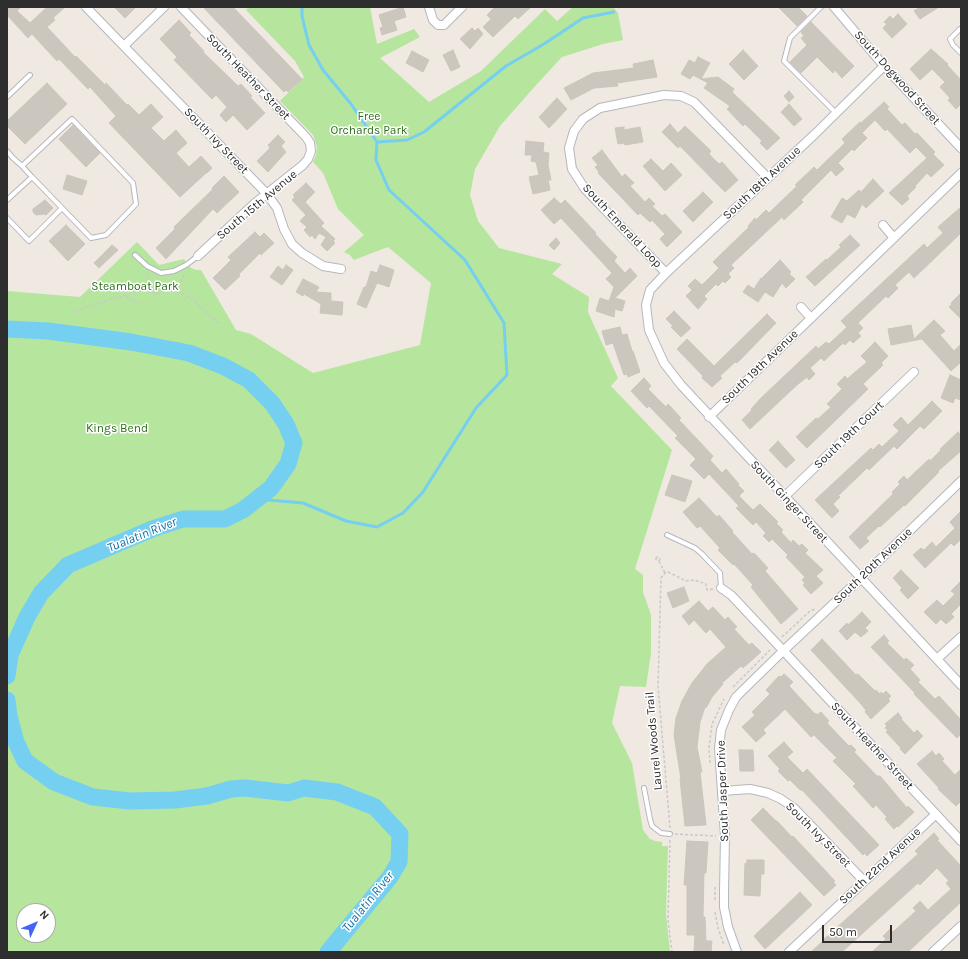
<!DOCTYPE html>
<html>
<head>
<meta charset="utf-8">
<style>
	body { margin:0 }
	#map { position:relative; width:968px; height:959px; overflow:hidden; background:#efe9e1; font-family:Karla,sans-serif }
	canvas { display:block }
	.frame { position:absolute; inset:0; border:8px solid #2e2e2e; pointer-events:none }
	.north { position:absolute; left:16px; top:903px; width:40px; height:40px; box-sizing:border-box; background:#fff; border:1px solid #ababab; border-radius:50%; rotate:46deg; font-size:11px; font-weight:700; line-height:16px; text-align:center; color:#2e2e2e }
	.north::after { content:''; display:block; margin:auto; width:14px; height:18px; background:#4264fb; clip-path:polygon(50% 0,100% 100%,50% 72%,0 100%) }
	.scale { position:absolute; left:822px; top:925px; width:70px; height:18px; box-sizing:border-box; border:2px solid #2e2e2e; border-top:0; padding-left:5px; font-size:12px; line-height:14px; white-space:nowrap; color:#2e2e2e; -webkit-text-stroke:3px #fff; paint-order:stroke }
</style>
</head>
<body>
<div id="map">
<canvas width="968" height="959"></canvas>
<div class="frame"></div>
<div class="north">N</div>
<div class="scale">50 m</div>
</div>
<script>
const g = document.querySelector('canvas').getContext('2d');
g.lineJoin = 'round';
function fillPath(path, color) { g.fillStyle = color; g.fill(path, 'evenodd'); }
const poly = rows => new Path2D(rows.map(r => 'M' + r).join(''));
function strokePath(path, color, width, dash) { g.strokeStyle = color; g.lineWidth = width; g.lineCap = dash ? 'butt' : 'round'; g.setLineDash(dash || []); g.stroke(path); }
function label(font, color, halo, rows, align = 'center') {
  g.font = font + ' Karla,sans-serif'; g.lineWidth = 3; g.setLineDash([]); g.textBaseline = 'middle'; g.strokeStyle = halo; g.fillStyle = color; for (const [text, x, y, turn = 0] of rows) {
    g.save(); g.translate(x, y); g.rotate((+turn || 0) * Math.PI / 180); g.textAlign = isNaN(turn) ? turn : align; if (halo) g.strokeText(text, 0, 0); g.fillText(text, 0, 0); g.restore();
  }
}
fillPath(poly([
	[249,7,370,7,377,44,414,29,420,37,380,58,429,102,481,71,545,9,557,21,573,7,613,7,618,13,623,40,603,44,562,57,537,84,500,126,475,169,470,195,478,221,499,248,562,264,552,274,589,297,588,312,618,378,611,386,672,450,635,569,643,575,643,592,651,615,651,653,646,687,620,686,612,723,632,763,643,830,650,839,655,841,662,842,662,846,668,846,666,914,670,952,7,952,7,291,80,297,137,242,159,265,184,259,187,264,191,268,196,270,201,270,236,330,251,334,313,373,420,345,431,283,388,247,354,260,350,255,344,252,364,235,338,209,323,173,313,162,316,155,317,147,313,135,280,101,304,77,295,61,246,10],
	[24,911,48,911,48,935,24,935]
]), '#b6e59e');
strokePath(poly([
	[377,142,407,140,424,132,506,66,544,44,583,18,614,12],
	[257,499,303,503,346,521,377,527,403,513,423,492,476,408,507,375,504,323,465,260,389,190,376,160,377,142,351,104,323,70,309,45,302,16,302,7]
]), '#75cff0', 3);
strokePath(poly([
	[7,329,48,331,131,342,189,353,223,366,249,380,272,403,286,424,294,443,288,464,271,488,243,510,225,519,183,519,152,529,68,565,41,593,27,617,10,655,7,676],
	[7,700,9,716,16,742,25,761,54,782,93,797,130,801,175,800,207,796,231,789,245,788,288,793,304,788,337,792,375,807,400,834,399,862,390,877,328,952]
]), '#75cff0', 17);
const building = poly([
	[7,7,21,7,17,11,30,23,47,7,65,7,53,18,55,20,47,27,75,57,76,56,105,85,106,83,127,105,128,104,139,115,151,104,163,117,151,128,164,141,176,130,187,143,176,153,189,167,201,156,212,168,207,173,206,173,180,197,109,123,116,116,90,87,88,89,59,59,57,61,32,34,28,38,7,15,7,7],
	[114,7,136,7,125,18,114,7],
	[203,7,233,7,302,79,288,92,286,90,284,92,203,7],
	[403,7,406,17,394,21,397,30,382,35,380,28,383,27,379,15,403,7],
	[495,7,531,7,518,19,515,16,493,37,483,27,491,19,487,15,495,7],
	[778,7,798,7,807,16,797,26,778,7],
	[920,7,939,7,920,19,914,11,920,7],
	[898,14,907,24,892,38,883,28,887,24,884,22,890,16,893,19,898,14],
	[179,20,191,33,189,35,204,51,203,52,238,86,241,84,252,96,250,97,265,113,247,130,233,115,226,122,220,115,227,107,216,95,212,99,174,60,177,57,160,39,179,20],
	[811,22,854,66,842,78,835,70,833,73,817,57,801,73,790,62,807,45,801,38,804,36,801,32,811,22],
	[472,28,475,31,478,28,483,34,470,49,460,39,472,28],
	[931,49,948,64,947,65,961,80,961,104,956,109,948,100,950,98,940,87,945,82,932,69,920,80,910,69,931,49],
	[453,50,460,67,451,71,443,55,453,50],
	[743,50,758,66,744,80,729,64,743,50],
	[412,51,429,60,423,72,406,63,412,51],
	[698,57,710,63,701,79,718,77,734,89,732,92,780,138,767,150,760,143,762,141,745,124,743,126,727,109,730,106,704,88,708,83,693,75,690,79,681,74,689,60,695,63,698,57],
	[653,60,657,77,617,83,618,86,594,88,571,100,564,88,593,73,634,68,633,64,653,60],
	[47,83,67,104,25,144,7,126,7,121,47,83],
	[789,91,794,97,789,102,784,96,789,91],
	[557,98,567,109,549,128,539,117,557,98],
	[884,102,889,107,887,109,902,125,905,123,915,134,917,133,935,152,933,154,944,165,931,177,927,173,915,186,916,187,907,196,909,199,902,205,889,193,927,158,916,147,910,153,887,129,885,131,875,120,862,133,867,138,854,151,852,149,838,163,844,169,836,176,831,170,801,200,803,202,784,220,782,217,764,234,731,265,734,268,728,274,731,277,725,283,723,281,718,286,716,284,704,296,707,299,698,309,686,296,692,290,688,286,695,279,702,285,719,268,713,262,749,227,748,226,755,218,756,220,766,210,769,213,797,186,795,185,814,167,817,170,845,143,842,139,860,122,861,123,884,102],
	[789,104,802,119,794,126,781,112,789,104],
	[670,124,678,133,685,126,711,151,709,154,719,164,722,162,738,180,725,192,680,146,678,148,662,132,670,124],
	[73,125,100,153,86,167,59,139,73,125],
	[624,127,624,130,640,127,643,142,625,145,624,143,618,144,615,128,624,127],
	[278,135,285,142,281,146,286,152,268,172,257,161,270,148,268,145,278,135],
	[526,141,544,143,543,152,549,153,548,165,551,180,548,180,550,190,533,194,529,177,539,175,536,162,531,161,532,155,525,155,526,141],
	[602,150,622,177,625,174,634,183,630,186,645,202,649,198,655,204,652,206,662,216,665,214,682,232,667,247,660,239,665,234,652,220,650,222,640,213,638,215,598,173,599,172,595,167,598,165,592,158,602,150],
	[651,159,663,171,671,163,682,175,665,191,643,166,651,159],
	[67,175,87,181,82,195,63,189,67,175],
	[224,176,239,192,217,213,213,209,166,259,156,248,175,229,174,227,213,189,212,188,224,176],
	[873,179,884,191,866,208,862,204,855,218,847,214,842,223,831,217,842,198,847,201,859,190,861,192,873,179],
	[306,183,315,192,305,202,324,223,321,226,335,239,333,241,335,243,327,251,321,245,326,237,319,233,315,239,312,235,310,237,304,230,307,227,300,221,306,215,292,200,295,197,293,195,306,183],
	[703,192,713,202,693,222,683,211,703,192],
	[554,198,561,204,565,200,596,233,595,234,617,257,614,261,625,273,630,268,637,276,615,298,625,301,622,311,615,309,614,317,596,311,600,298,609,301,614,287,606,279,612,273,561,218,554,224,541,210,554,198],
	[45,200,53,208,46,215,44,214,36,215,33,212,33,209,45,200],
	[961,207,961,233,914,278,909,272,895,285,898,288,888,298,886,296,858,323,863,328,858,333,861,336,853,343,850,340,845,345,843,343,824,361,821,358,810,368,815,374,809,380,807,377,797,385,750,429,742,420,752,410,751,409,761,398,816,346,818,349,826,342,829,344,847,327,841,321,924,244,927,248,943,233,938,227,961,207],
	[66,225,85,244,68,261,49,241,66,225],
	[255,232,260,237,264,233,274,243,261,255,260,253,239,274,240,276,225,290,213,278,231,260,228,257,255,232],
	[850,235,860,245,815,286,806,277,826,259,827,260,841,247,839,245,850,235],
	[556,238,560,243,554,250,549,245,556,238],
	[112,245,118,250,99,268,94,263,112,245],
	[780,260,791,272,789,274,795,279,786,288,782,283,773,297,765,292,758,302,743,292,748,285,754,289,761,278,761,279,780,260],
	[286,265,293,270,282,285,270,277,278,266,283,270,286,265],
	[380,265,394,270,389,287,377,283,366,308,357,304,364,287,366,287,371,271,377,273,380,265],
	[303,279,319,287,316,292,331,293,331,301,343,302,342,315,320,313,321,304,304,294,303,296,296,292,303,279],
	[961,293,961,319,949,307,952,304,951,303,961,293],
	[674,311,691,328,681,337,671,327,673,326,666,319,674,311],
	[767,314,776,323,737,363,735,362,720,376,722,378,712,387,702,378,703,376,677,349,687,339,714,366,767,314],
	[934,320,945,331,940,335,954,351,961,344,961,362,951,371,922,339,891,345,888,329,911,325,914,339,934,320],
	[620,327,622,335,627,334,632,351,633,351,640,372,628,377,627,374,624,375,613,343,606,345,602,331,620,327],
	[875,342,888,356,881,363,883,365,863,384,868,389,807,448,796,437,816,418,818,419,831,407,827,404,842,389,837,384,845,376,847,379,867,362,861,356,875,342],
	[950,375,961,380,959,388,961,388,961,400,955,398,953,403,941,398,950,375],
	[644,378,651,386,648,389,666,407,668,404,681,418,679,420,713,456,710,460,722,473,726,469,739,484,738,485,744,491,739,496,753,510,760,504,778,522,776,523,783,530,781,532,791,543,793,540,799,546,802,544,808,550,805,553,823,570,816,576,823,583,811,594,803,585,805,583,802,580,805,577,786,557,788,555,772,539,769,542,763,536,766,533,756,522,753,525,736,508,739,506,709,474,704,479,690,465,696,459,675,438,678,436,649,406,647,408,631,391,644,378],
	[932,401,942,411,924,429,920,426,897,449,894,446,869,470,867,468,838,496,840,497,833,504,839,511,832,518,815,500,871,448,873,450,879,444,882,447,899,431,893,425,901,417,908,425,932,401],
	[958,432,961,435,961,451,938,471,939,472,905,506,904,505,880,527,879,526,866,538,869,541,860,549,849,537,893,494,892,492,900,484,898,482,904,476,907,480,929,459,930,461,941,450,940,449,958,432],
	[778,441,795,460,786,468,769,450,778,441],
	[672,475,692,481,685,502,665,495,672,475],
	[699,498,717,517,719,515,733,531,732,532,752,554,754,553,768,568,765,571,798,609,781,624,751,587,753,585,734,564,733,565,718,550,720,548,700,526,697,528,683,512,699,498],
	[961,511,961,539,954,546,951,543,925,568,913,555,921,548,924,550,932,542,936,547,955,528,950,522,961,511],
	[901,570,919,588,908,599,900,590,902,588,893,578,901,570],
	[961,581,961,604,951,614,954,617,946,624,941,619,936,624,924,612,937,600,943,606,955,594,951,591,961,581],
	[684,587,689,601,673,608,667,593,684,587],
	[699,601,708,611,713,607,725,620,728,617,737,627,734,629,749,645,752,643,761,652,743,668,741,666,722,683,723,684,712,697,706,708,705,707,700,722,697,747,702,772,700,772,706,825,685,826,680,779,681,779,674,735,676,718,682,701,692,683,707,664,726,647,710,629,706,633,694,620,689,625,682,616,699,601],
	[862,612,871,622,865,628,868,631,861,637,855,632,847,640,839,631,847,623,848,625,862,612],
	[884,635,889,641,887,643,904,660,906,658,914,665,910,669,920,680,918,682,935,699,939,696,961,720,961,734,957,738,914,694,915,693,871,647,884,635],
	[822,639,856,675,858,674,875,691,876,690,880,694,881,692,883,694,886,691,891,696,888,699,890,701,871,719,865,712,866,710,861,704,811,650,822,639],
	[784,674,793,682,789,686,815,714,816,713,817,715,821,712,829,721,827,723,843,740,849,746,851,745,856,750,854,752,877,776,880,776,907,808,908,806,914,812,898,827,897,826,894,829,885,819,887,817,876,805,873,808,853,786,856,784,833,761,837,758,814,735,811,737,785,709,763,730,766,733,756,742,742,727,755,715,752,712,770,694,766,690,779,676,781,677,784,674],
	[898,713,902,718,901,719,914,733,917,730,923,736,905,754,900,749,901,748,886,732,888,730,885,728,887,726,885,724,898,713],
	[784,742,793,752,787,757,803,773,807,769,879,845,869,854,867,856,865,853,863,855,803,791,799,789,790,780,788,781,778,771,780,769,768,756,784,742],
	[739,750,753,750,754,771,740,771,739,750],
	[932,751,936,756,939,753,944,759,942,761,955,775,961,769,961,801,956,806,938,789,939,788,917,764,932,751],
	[763,808,776,821,777,821,792,837,793,836,835,881,833,882,836,885,824,896,751,820,763,808],
	[934,833,939,839,937,840,961,866,961,902,908,952,872,952,886,939,883,936,890,929,893,932,916,911,913,908,920,901,928,910,951,889,946,883,949,881,937,868,920,885,918,883,842,952,811,952,824,940,823,940,918,854,915,851,918,848,934,833],
	[687,841,708,842,706,873,704,873,703,917,705,917,706,941,712,941,711,952,694,952,695,935,687,935,687,885,684,885,687,841],
	[747,860,764,860,764,874,761,874,760,896,744,895,745,863,747,864,747,860],
	[800,892,812,905,765,949,754,936,800,892]
]);
fillPath(building, '#cbc7bf');
strokePath(building, '#cbc5ba', 1);
const lane = poly([
	[821,7,790,38,784,61,836,113],
	[960,29,950,39,953,45,961,53],
	[7,97,30,75],
	[7,151,13,158,22,166,32,177,62,208,91,238,106,235,136,204,133,183,72,119,22,166],
	[7,200,32,177],
	[7,218,29,241,62,208],
	[135,255,147,266,161,273,174,271,186,265,198,256],
	[667,535,695,548,702,554,720,573,721,588],
	[644,788,650,819,652,826,661,833,670,834]
]);
const street = poly([
	[86,7,267,194,277,208,284,229,292,244,302,253,323,266,341,269],
	[181,7,306,137,310,143,311,151,308,159,303,165,254,204,198,256],
	[429,7,433,20,438,25,444,25,462,7],
	[834,7,884,66,961,148],
	[124,46,164,7],
	[884,66,815,134,666,273,650,290,646,305,649,330,664,363,681,385,961,685],
	[883,225,894,238],
	[666,273,585,189,572,169,569,148,574,131,583,119,600,108,664,95,681,96,694,102,767,177],
	[801,307,811,318],
	[709,417,961,173],
	[784,497,914,372],
	[721,588,731,595,778,645,961,841],
	[937,659,961,637],
	[722,791,750,789,768,793,781,799,794,808,864,881],
	[737,952,728,927,724,907,724,892,725,836,719,748,721,730,729,710,736,697,783,651,861,578,961,481],
	[789,952,936,814],
	[933,952,961,926]
]);
strokePath(lane, '#b4b7c1', 6);
strokePath(street, '#b4b7c1', 10);
strokePath(poly([
	[147,274,150,284,157,294],
	[176,291,185,273],
	[126,296,128,298,140,304],
	[76,311,138,291,147,291,157,294,168,291,175,291,184,294,195,301,212,318,219,324],
	'656 559a2 2 0 1 1 4 0a2 2 0 1 1-4 0Z',
	[659,561,665,573],
	[782,637,810,611,815,609],
	[733,687,770,650],
	[710,763,709,747,712,724,724,699],
	[670,828,658,686,661,578,665,573,668,572,686,581,694,580,706,584,707,590,713,589],
	[675,834,716,836],
	[670,840,668,920,672,952],
	[715,900,715,886],
	[715,912,718,928,724,945]
]), '#c9c9c9', 1.5, [3, 2]);
strokePath(lane, '#fff', 4);
strokePath(street, '#fff', 8);
label('12px', '#2e2e2e', '#fff', [
	["South Heather Street",248,77,46],
	["South Dogwood Street",897,78,48],
	["South Ivy Street",216,141,46],
	["South 18th Avenue",762,183,-43],
	["South 15th Avenue",257,205,-40],
	["South Emerald Loop",622,226,47],
	["South 19th Avenue",760,367,-44],
	["South 19th Court",849,435,-44],
	["South Ginger Street",789,502,47],
	["South 20th Avenue",873,566,-44],
	["Laurel Woods Trail",654,741,-95],
	["South Heather Street",872,746,47],
	["South Jasper Drive",723,791,-92],
	["South Ivy Street",818,835,45],
	["South 22nd Avenue",880,866,-43]
]);
label('12px', '#2c6e1b', '#fff', [
	["Free",369,117],
	["Orchards Park",369,131],
	["Steamboat Park",135,287],
	["Kings Bend",117,429]
]);
label('italic 13px', '#0d6fa3', '#fff', [
	["Tualatin River",142,535,-22],
	["Tualatin River",368,902,-51]
]);
</script>
</body>
</html>
